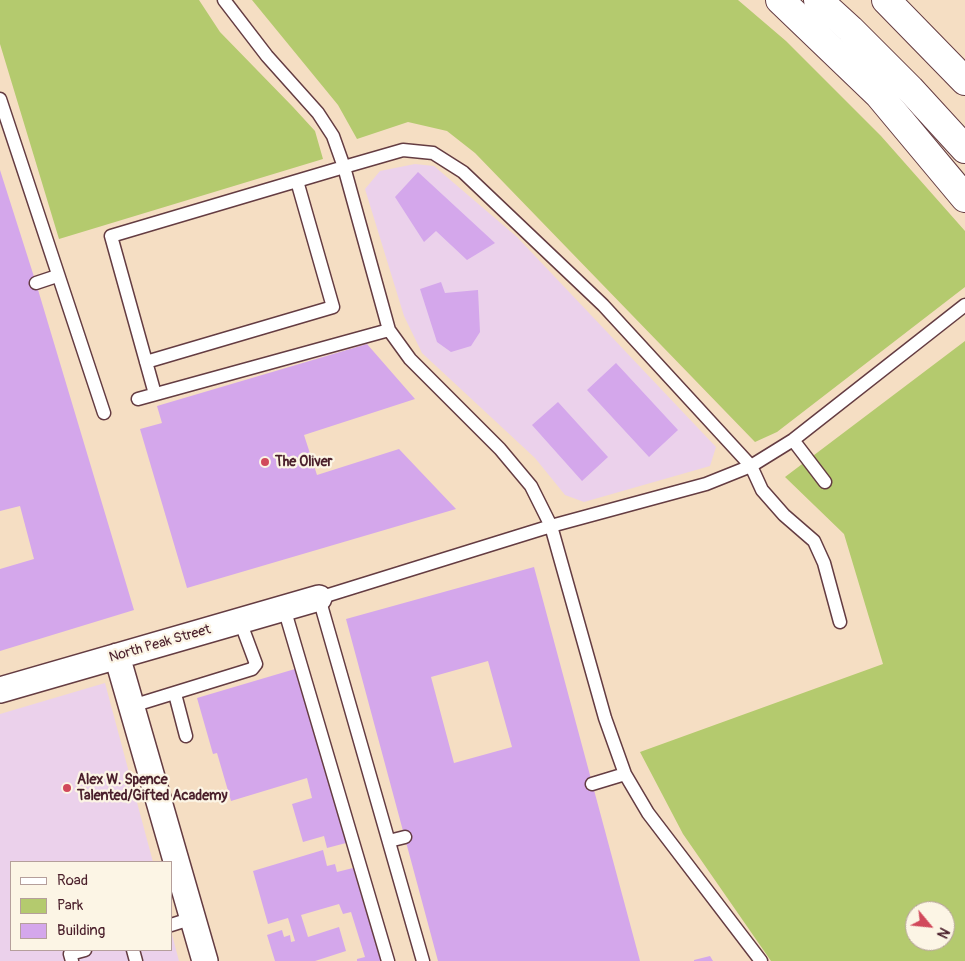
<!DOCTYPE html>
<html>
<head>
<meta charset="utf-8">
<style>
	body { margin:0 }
	#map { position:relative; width:965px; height:961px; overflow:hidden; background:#f5dec3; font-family:Pangolin,sans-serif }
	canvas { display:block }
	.legend { position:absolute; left:10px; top:861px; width:162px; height:90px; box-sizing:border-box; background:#fcf5e5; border:1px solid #b59f9b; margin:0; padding:6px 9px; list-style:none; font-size:15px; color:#4a1f2b }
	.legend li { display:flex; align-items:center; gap:10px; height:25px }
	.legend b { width:25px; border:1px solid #b59f9b }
	.north { position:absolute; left:905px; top:901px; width:50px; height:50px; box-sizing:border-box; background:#fcf5e5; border:1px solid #b59f9b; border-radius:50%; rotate:118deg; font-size:14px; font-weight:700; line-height:20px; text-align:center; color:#4a1f2b }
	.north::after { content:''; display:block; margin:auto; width:18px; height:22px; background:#d1495b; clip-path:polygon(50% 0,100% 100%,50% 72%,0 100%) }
</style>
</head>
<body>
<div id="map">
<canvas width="965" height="961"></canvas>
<ul class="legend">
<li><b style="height:6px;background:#fff"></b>Road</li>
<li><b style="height:14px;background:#b4ca6e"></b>Park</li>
<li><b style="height:14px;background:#d4a7eb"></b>Building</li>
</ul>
<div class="north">N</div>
</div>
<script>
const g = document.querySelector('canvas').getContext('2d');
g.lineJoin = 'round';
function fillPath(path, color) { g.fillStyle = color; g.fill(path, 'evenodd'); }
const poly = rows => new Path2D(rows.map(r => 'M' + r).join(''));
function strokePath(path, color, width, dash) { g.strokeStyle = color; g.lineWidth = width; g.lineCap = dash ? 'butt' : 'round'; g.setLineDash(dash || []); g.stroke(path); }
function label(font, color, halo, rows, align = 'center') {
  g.font = font + ' Pangolin,sans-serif'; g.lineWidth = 4.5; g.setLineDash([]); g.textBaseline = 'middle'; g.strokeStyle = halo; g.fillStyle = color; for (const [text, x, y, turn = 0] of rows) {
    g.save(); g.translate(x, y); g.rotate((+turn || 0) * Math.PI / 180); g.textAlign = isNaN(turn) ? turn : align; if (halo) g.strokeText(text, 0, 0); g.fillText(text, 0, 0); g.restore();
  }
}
fillPath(poly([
	[415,164,434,166,517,237,716,447,710,466,584,502,565,495,535,458,422,353,404,316,365,189,380,171],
	[105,683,153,862,11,862,11,950,171,950,171,931,179,961,0,961,0,714]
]), '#ebd1eb');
fillPath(poly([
	[0,0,199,0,220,32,293,107,315,131,323,159,59,239,0,44],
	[252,0,738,0,786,41,881,136,965,231,965,287,777,432,755,442,475,153,447,131,408,122,357,139,338,105],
	[965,341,965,961,771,961,683,834,640,752,883,664,844,534,785,477],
	[915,911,945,911,945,941,915,941]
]), '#b4ca6e');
fillPath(poly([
	[0,170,36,283,134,610,0,651,0,569,34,559,20,506,0,511],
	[418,172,495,243,467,260,436,231,424,242,395,197],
	[441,282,445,293,478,290,480,332,471,346,451,352,437,342,420,289],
	[367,344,415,399,304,435,317,475,399,449,456,509,187,588,140,429,162,423,157,406],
	[616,363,678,430,649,457,587,390],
	[558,402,608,457,582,481,532,425],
	[534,567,640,961,438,961,346,619],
	[488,661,512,747,454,763,431,677],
	[295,669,346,843,327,848,324,836,303,842,292,804,312,798,307,778,231,801,217,753,213,754,197,698],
	[323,850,327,866,335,864,337,872,353,868,381,961,357,961,357,959,365,957,351,912,343,914,339,904,301,915,308,937,339,927,346,951,315,961,275,961,267,935,282,930,284,937,290,935,291,942,295,941,288,918,268,924,253,871],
	[710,956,713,961,694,961,694,960]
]), '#d4a7eb');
const service = poly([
	[0,99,104,413],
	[36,283,57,276],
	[146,362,333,307,297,181],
	[155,394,111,236,344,167,333,136,318,113,267,56,224,0],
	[138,399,389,330],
	[793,440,825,482],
	[284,608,388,961],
	[840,622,824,563,814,541,784,515,762,490,751,466,603,305,463,172,433,153,403,150,344,167,389,330,410,359,500,449,531,486,551,526,706,484,751,466,793,440,965,305],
	[175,694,186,736],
	[132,706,252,669,256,664,240,621],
	[592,784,625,774],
	[389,841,405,837],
	[171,925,193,918],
	[133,950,136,961],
	[72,961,70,954,85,950],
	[423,961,319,598,551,526,605,718,625,774,648,813,761,961]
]);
const minor = poly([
	[117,656,205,961],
	[0,690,319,598]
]);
const secondary = poly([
	[780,0,879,95,965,198]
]);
const motorway = poly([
	[818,0,850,29,910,89,965,149],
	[886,0,965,81]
]);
strokePath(service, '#643c42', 15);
strokePath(minor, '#643c42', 28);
strokePath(secondary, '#643c42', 30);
strokePath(motorway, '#643c42', 30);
strokePath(service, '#fff', 12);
strokePath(minor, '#fff', 25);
strokePath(secondary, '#fff', 28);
strokePath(motorway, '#fff', 28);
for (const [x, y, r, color] of [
	[265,462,5,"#d1495b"],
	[67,788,5,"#d1495b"]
]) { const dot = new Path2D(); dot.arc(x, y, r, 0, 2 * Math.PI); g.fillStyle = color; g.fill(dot); strokePath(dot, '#fcf5e5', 2); }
label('bold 14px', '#4a1f2b', '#fcf5e5', [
	["The Oliver",275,462],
	["Alex W. Spence",77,780],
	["Talented/Gifted Academy",77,796]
], 'left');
label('14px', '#4a1f2b', '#fcf5e5', [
	["North Peak Street",160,644,-16]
]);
</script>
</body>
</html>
